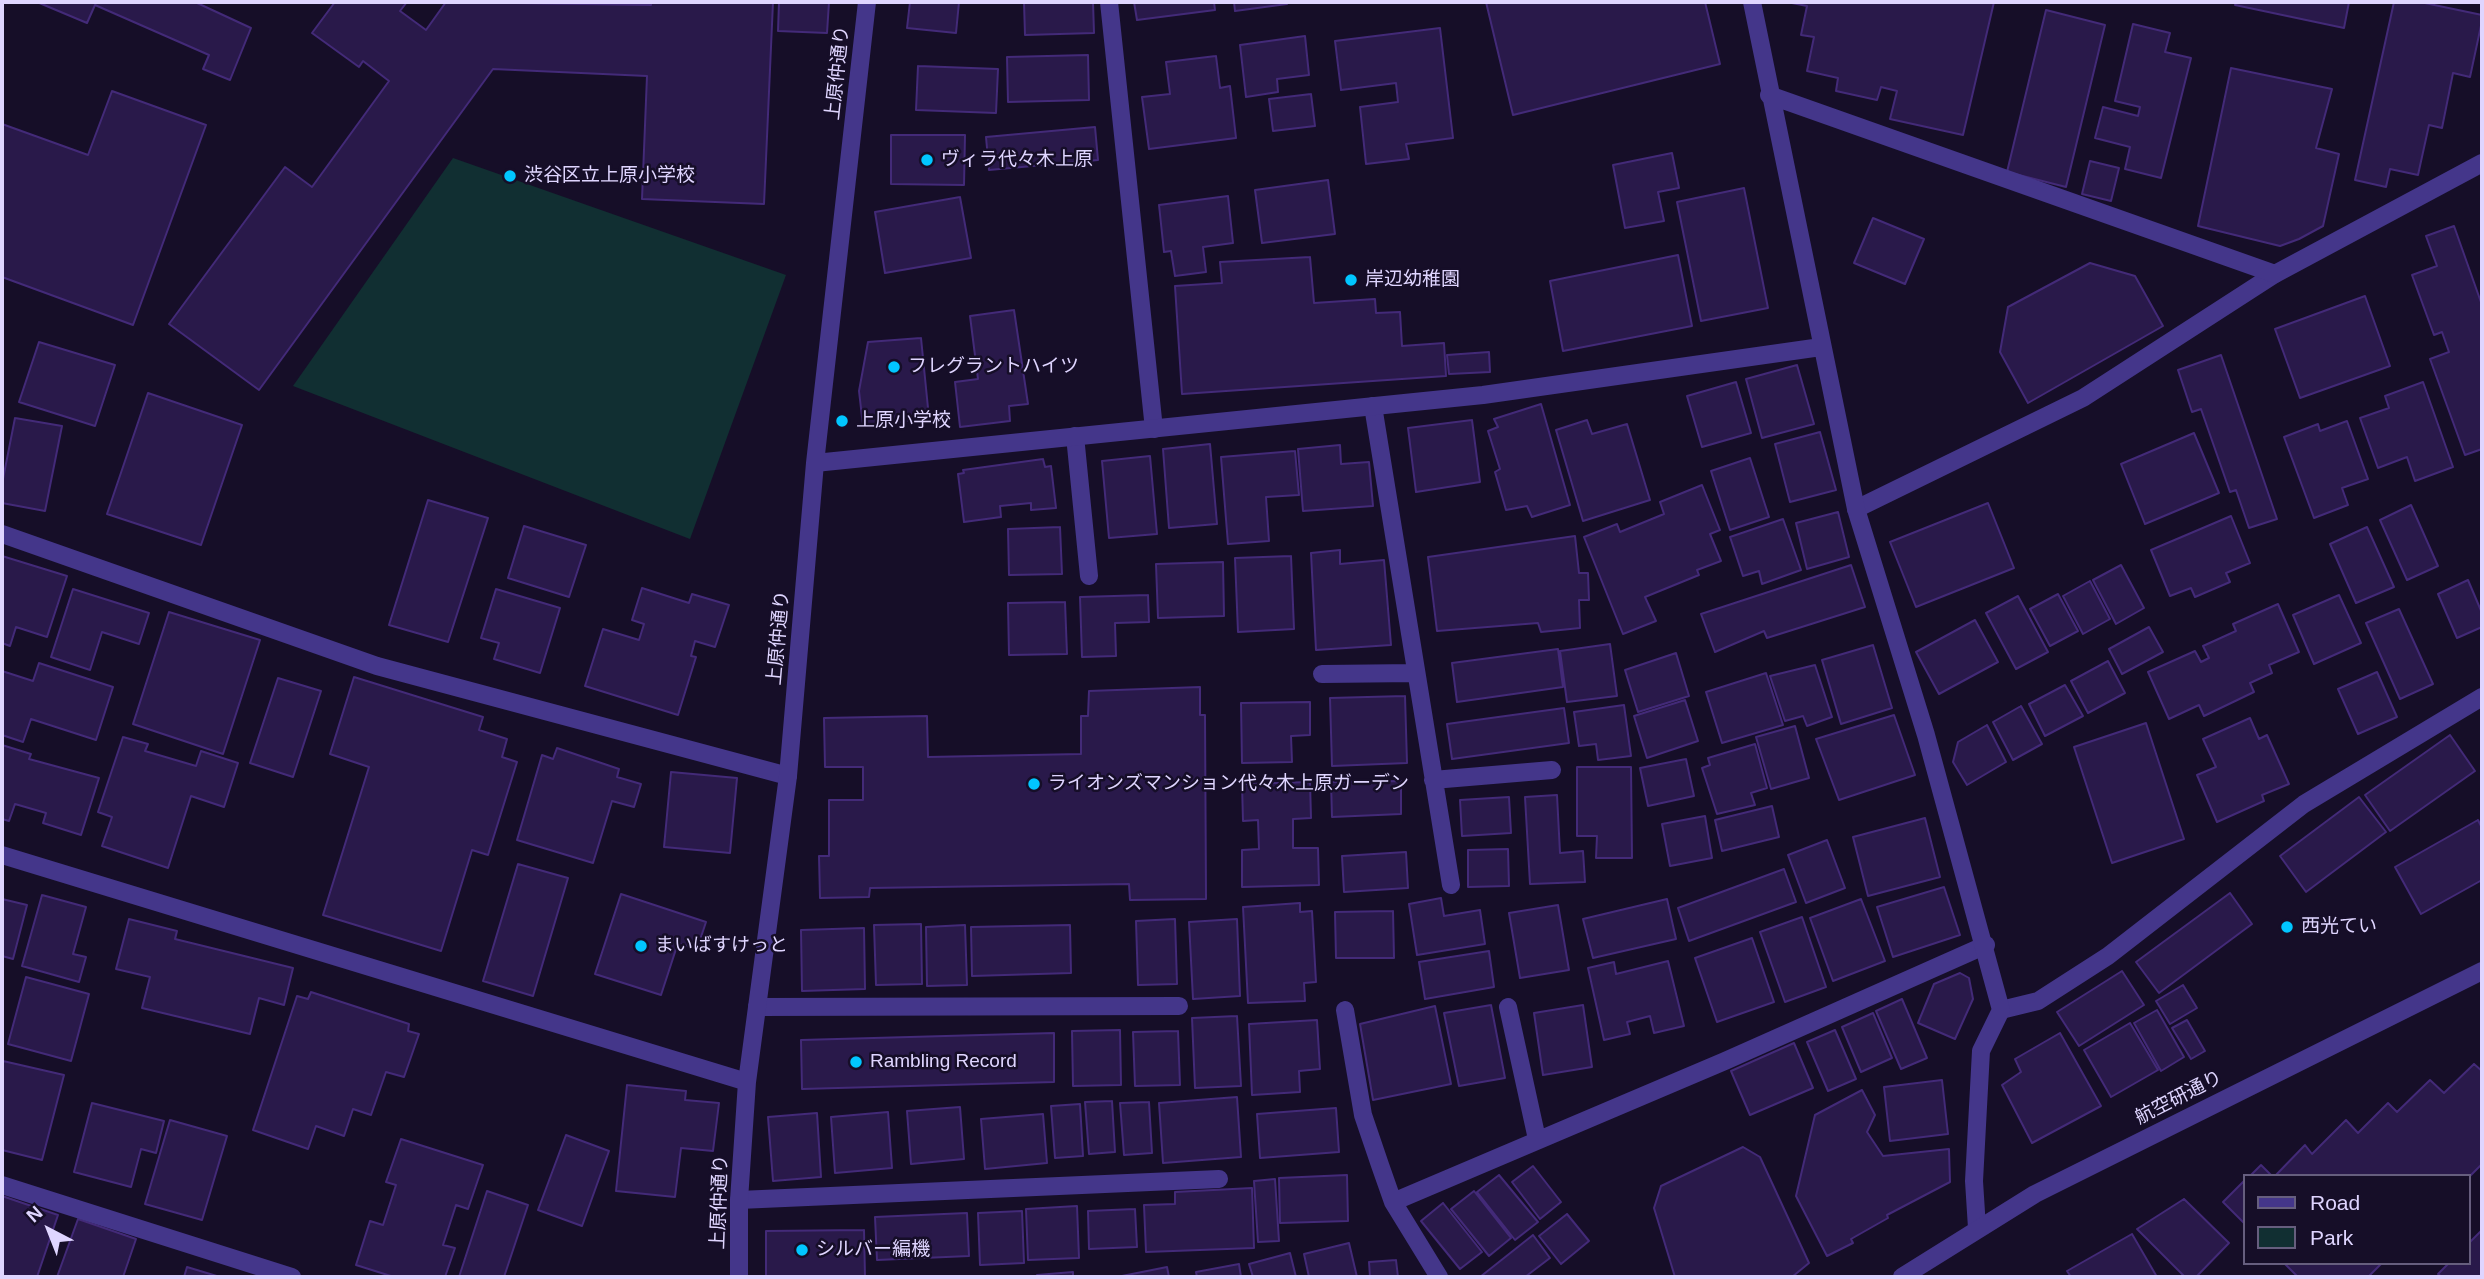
<!DOCTYPE html>
<html>
<head>
<meta charset="utf-8">
<style>
	body { margin:0 }
	#map { position:relative; width:2484px; height:1279px; overflow:hidden; background:#160e28; font-family:Helvetica,sans-serif }
	canvas { display:block }
	.frame { position:absolute; inset:0; border:4px solid #dfd5ff; pointer-events:none }
	.legend { position:absolute; left:2243px; top:1174px; width:228px; height:91px; box-sizing:border-box; background:#160e28; border:2px solid #665e7e; margin:0; padding:9px 12px; list-style:none; font-size:21px; color:#dfd5ff }
	.legend li { display:flex; align-items:center; gap:14px; height:35px }
	.legend b { width:35px; border:2px solid #665e7e }
	.north { position:absolute; left:14px; top:1195px; width:70px; height:70px; -webkit-text-stroke:5px #160e28; paint-order:stroke; rotate:318deg; font-size:19px; font-weight:700; line-height:28px; text-align:center; color:#dfd5ff }
	.north::after { content:''; display:block; margin:auto; width:24px; height:32px; background:#dfd5ff; clip-path:polygon(50% 0,100% 100%,50% 72%,0 100%) }
</style>
</head>
<body>
<div id="map">
<canvas width="2484" height="1279"></canvas>
<div class="frame"></div>
<ul class="legend">
<li><b style="height:9px;background:#44368a"></b>Road</li>
<li><b style="height:19px;background:#112f32"></b>Park</li>
</ul>
<div class="north">N</div>
</div>
<script>
const g = document.querySelector('canvas').getContext('2d');
g.lineJoin = 'round';
function fillPath(path, color) { g.fillStyle = color; g.fill(path, 'evenodd'); }
const poly = rows => new Path2D(rows.map(r => 'M' + r).join(''));
function strokePath(path, color, width, dash) { g.strokeStyle = color; g.lineWidth = width; g.lineCap = dash ? 'butt' : 'round'; g.setLineDash(dash || []); g.stroke(path); }
function label(font, color, halo, rows, align = 'center') {
  g.font = font + ' Helvetica,"Noto Sans JP",sans-serif'; g.lineWidth = 5; g.setLineDash([]); g.textBaseline = 'middle'; g.strokeStyle = halo; g.fillStyle = color; for (const [text, x, y, turn = 0] of rows) {
    g.save(); g.translate(x, y); g.rotate((+turn || 0) * Math.PI / 180); g.textAlign = isNaN(turn) ? turn : align; if (halo) g.strokeText(text, 0, 0); g.fillText(text, 0, 0); g.restore();
  }
}
fillPath(poly([
	[453,158,786,275,690,539,293,386]
]), '#112f32');
const building = poly([
	[37,2,195,2,251,28,230,80,203,69,209,55,95,5,87,23,37,2],
	[335,2,407,2,400,11,426,30,446,2,651,5,651,2,773,2,764,204,642,199,647,76,493,69,259,390,169,324,285,167,312,187,389,81,363,61,359,67,312,33,335,2],
	[779,2,829,2,827,33,778,31,779,2],
	[910,2,959,2,956,33,907,28,910,2],
	[1024,2,1093,2,1094,33,1025,35,1024,2],
	[1134,2,1214,2,1215,10,1137,20,1134,2],
	[1234,2,1286,2,1287,4,1235,11,1234,2],
	[1486,2,1705,2,1720,64,1513,115,1486,2],
	[1787,2,1994,2,1963,135,1890,119,1897,91,1881,87,1877,100,1836,91,1838,78,1807,71,1814,37,1801,35,1807,6,1787,2],
	[2236,2,2349,2,2344,28,2235,5,2236,2],
	[2394,2,2420,2,2482,15,2482,21,2470,77,2453,73,2442,128,2429,125,2418,175,2390,169,2386,187,2355,180,2394,2],
	[2046,10,2105,25,2066,187,2007,172,2046,10],
	[2133,24,2170,33,2165,52,2191,58,2161,178,2125,169,2130,147,2095,138,2103,107,2138,116,2140,107,2115,101,2133,24],
	[1440,28,1453,138,1406,144,1409,159,1366,164,1360,107,1398,102,1396,83,1341,90,1335,41,1440,28],
	[1305,36,1309,75,1277,79,1278,92,1246,97,1240,45,1305,36],
	[1088,55,1089,100,1008,102,1007,57,1088,55],
	[1216,56,1220,88,1230,86,1236,138,1149,149,1142,97,1170,94,1166,62,1216,56],
	[918,66,998,69,996,113,916,110,918,66],
	[2231,68,2332,89,2316,148,2339,154,2323,226,2299,239,2280,246,2198,226,2231,68],
	[112,91,206,125,133,325,2,277,2,124,88,155,112,91],
	[1311,94,1315,126,1273,131,1269,99,1311,94],
	[1095,127,1098,160,989,170,986,137,1095,127],
	[891,135,965,135,964,185,891,184,891,135],
	[1672,153,1679,188,1658,192,1664,221,1625,228,1613,165,1672,153],
	[2090,161,2119,168,2111,201,2082,194,2090,161],
	[1328,180,1335,234,1262,243,1255,190,1328,180],
	[1744,188,1768,308,1701,321,1677,202,1744,188],
	[1228,196,1233,243,1203,247,1206,272,1175,276,1171,251,1164,252,1159,205,1228,196],
	[960,197,971,258,885,273,875,212,960,197],
	[1873,218,1924,239,1905,284,1854,263,1873,218],
	[2454,226,2482,305,2482,449,2465,455,2430,359,2449,352,2442,332,2434,335,2412,275,2437,266,2426,236,2454,226],
	[1678,255,1692,326,1563,351,1550,281,1678,255],
	[1310,257,1314,303,1375,299,1376,313,1400,312,1402,346,1444,343,1446,376,1182,394,1175,286,1222,283,1220,262,1310,257],
	[2090,263,2135,276,2163,326,2028,403,2000,352,2008,307,2090,263],
	[2365,296,2390,366,2300,398,2275,329,2365,296],
	[1014,310,1028,404,1009,406,1010,421,960,427,955,382,978,379,970,316,1014,310],
	[921,338,929,418,863,426,859,391,868,342,921,338],
	[39,342,115,365,95,426,19,402,39,342],
	[1489,352,1490,372,1449,374,1447,355,1489,352],
	[2221,355,2277,519,2249,528,2236,490,2230,492,2201,409,2192,412,2178,370,2221,355],
	[1797,365,1814,424,1762,438,1746,379,1797,365],
	[1736,382,1751,433,1702,447,1687,396,1736,382],
	[2423,382,2453,467,2415,481,2407,457,2378,468,2360,418,2389,408,2385,396,2423,382],
	[148,393,242,425,201,545,107,514,148,393],
	[1541,404,1570,505,1532,517,1527,506,1506,510,1495,472,1500,469,1488,431,1498,427,1494,419,1541,404],
	[15,418,62,426,45,511,2,503,2,484,15,418],
	[1472,420,1480,482,1416,492,1408,428,1472,420],
	[1587,420,1592,434,1627,424,1650,500,1583,521,1556,430,1587,420],
	[2347,421,2368,479,2342,488,2348,505,2314,518,2284,437,2318,424,2320,431,2347,421],
	[1820,432,1836,490,1790,502,1775,444,1820,432],
	[2194,433,2219,493,2145,524,2121,464,2194,433],
	[1210,444,1217,524,1169,528,1163,449,1210,444],
	[1340,445,1341,464,1369,462,1373,506,1303,511,1298,449,1340,445],
	[1295,451,1299,495,1266,497,1269,541,1228,544,1221,457,1295,451],
	[1150,456,1157,534,1109,538,1102,461,1150,456],
	[1750,458,1769,517,1730,530,1711,471,1750,458],
	[1043,459,1045,467,1051,466,1056,508,1031,510,1031,503,1000,506,1001,517,964,522,958,474,964,473,963,470,1043,459],
	[1702,485,1720,530,1710,534,1721,561,1697,570,1699,575,1645,597,1656,621,1623,634,1584,537,1617,524,1620,532,1664,514,1660,502,1702,485],
	[428,500,488,518,448,642,389,625,428,500],
	[1988,503,2014,568,1916,607,1890,542,1988,503],
	[2411,505,2438,566,2407,580,2380,520,2411,505],
	[1838,512,1849,557,1807,569,1796,523,1838,512],
	[2231,516,2250,563,2226,573,2230,582,2195,597,2191,588,2170,596,2151,550,2231,516],
	[1783,519,1801,570,1762,584,1759,571,1743,576,1730,537,1783,519],
	[524,526,586,545,569,597,508,578,524,526],
	[1060,527,1062,574,1009,575,1008,529,1060,527],
	[2367,527,2394,587,2356,603,2330,544,2367,527],
	[1575,536,1579,573,1588,573,1589,600,1579,600,1580,628,1541,632,1538,623,1437,631,1428,557,1575,536],
	[1340,550,1340,564,1384,560,1391,645,1316,650,1311,553,1340,550],
	[2,556,67,576,47,637,16,627,10,646,2,643,2,556],
	[1291,556,1294,629,1238,632,1235,558,1291,556],
	[1223,562,1224,616,1158,618,1156,564,1223,562],
	[1851,565,1865,607,1767,638,1764,631,1715,652,1701,614,1851,565],
	[2121,565,2144,608,2116,624,2093,580,2121,565],
	[2468,580,2482,613,2482,627,2457,638,2438,594,2468,580],
	[2090,581,2110,619,2083,634,2063,596,2090,581],
	[642,588,689,603,692,594,729,605,715,647,695,641,691,656,696,657,678,715,585,686,603,629,639,640,644,624,632,620,642,588],
	[73,589,149,613,139,644,102,632,90,670,51,657,73,589],
	[496,589,560,608,540,673,494,659,499,643,481,638,496,589],
	[2058,594,2078,631,2050,646,2030,609,2058,594],
	[1148,595,1149,622,1115,623,1116,656,1082,657,1080,597,1148,595],
	[2339,595,2361,643,2314,664,2293,615,2339,595],
	[2018,596,2048,652,2016,669,1986,613,2018,596],
	[1065,602,1067,654,1009,655,1008,603,1065,602],
	[2278,604,2299,652,2269,665,2272,673,2250,683,2254,692,2204,716,2199,705,2169,719,2148,672,2195,651,2201,662,2209,658,2203,646,2236,631,2233,624,2278,604],
	[2399,609,2433,684,2400,699,2366,623,2399,609],
	[169,612,260,640,223,754,133,724,169,612],
	[1975,620,1998,662,1939,694,1916,652,1975,620],
	[2149,627,2163,652,2122,674,2109,649,2149,627],
	[1610,644,1617,696,1567,702,1560,651,1610,644],
	[1873,645,1892,708,1841,724,1822,660,1873,645],
	[1558,649,1563,687,1457,702,1452,663,1558,649],
	[1676,653,1689,696,1638,712,1625,670,1676,653],
	[2108,661,2125,693,2088,713,2071,681,2108,661],
	[39,663,113,687,96,740,31,719,23,742,2,735,2,671,33,681,39,663],
	[1815,665,1832,717,1807,726,1803,716,1785,721,1770,676,1815,665],
	[2377,672,2397,717,2358,734,2338,689,2377,672],
	[1766,673,1783,725,1722,743,1706,692,1766,673],
	[354,677,483,717,479,730,507,739,502,757,517,762,488,855,472,850,441,951,323,915,369,767,330,754,354,677],
	[278,678,321,691,293,777,250,763,278,678],
	[2065,685,2083,716,2045,736,2029,704,2065,685],
	[1200,687,1200,715,1205,715,1206,899,1130,900,1129,884,870,888,869,897,820,898,819,856,829,856,829,800,863,800,863,767,825,767,824,718,927,716,928,757,1081,754,1081,716,1088,716,1089,691,1200,687],
	[1405,696,1407,763,1332,766,1330,698,1405,696],
	[1685,700,1698,741,1647,758,1634,716,1685,700],
	[1310,702,1310,735,1291,736,1292,762,1242,763,1241,703,1310,702],
	[1624,705,1631,756,1598,760,1596,744,1579,746,1574,712,1624,705],
	[2021,706,2042,744,2013,760,1993,722,2021,706],
	[1564,708,1569,743,1452,759,1447,724,1564,708],
	[1894,715,1915,775,1839,800,1816,739,1894,715],
	[2250,718,2259,739,2267,735,2289,784,2262,795,2264,801,2217,822,2197,775,2216,767,2203,739,2250,718],
	[2146,723,2184,839,2112,863,2074,747,2146,723],
	[1987,725,2006,762,1967,785,1953,762,1958,742,1987,725],
	[1795,726,1809,778,1771,789,1756,737,1795,726],
	[2450,735,2475,771,2390,831,2365,795,2450,735],
	[123,737,148,744,145,751,196,766,201,751,238,763,224,807,191,796,168,868,102,846,112,817,98,812,123,737],
	[1755,744,1767,788,1751,793,1755,805,1717,814,1702,768,1710,765,1708,758,1755,744],
	[2,745,31,754,29,759,99,778,81,835,43,823,46,813,15,804,9,821,2,819,2,745],
	[557,748,619,769,617,777,641,784,634,807,612,801,593,863,517,840,542,755,553,759,557,748],
	[1686,759,1694,796,1648,806,1640,768,1686,759],
	[1577,767,1631,767,1632,858,1596,858,1597,836,1577,836,1577,767],
	[671,772,737,778,730,853,664,847,671,772],
	[1401,781,1401,814,1332,817,1331,782,1401,781],
	[1310,782,1311,818,1293,819,1293,848,1318,848,1319,885,1242,887,1242,850,1259,849,1258,820,1243,821,1242,784,1310,782],
	[1557,795,1560,853,1583,851,1585,882,1530,884,1525,797,1557,795],
	[1509,797,1511,833,1462,836,1460,800,1509,797],
	[2359,797,2386,832,2306,892,2280,856,2359,797],
	[1772,806,1779,837,1722,851,1715,820,1772,806],
	[1705,816,1712,858,1670,866,1662,824,1705,816],
	[1925,818,1940,877,1868,896,1853,837,1925,818],
	[2478,820,2482,828,2482,880,2421,914,2395,867,2478,820],
	[1827,840,1845,888,1806,903,1788,855,1827,840],
	[1508,849,1509,886,1468,887,1468,850,1508,849],
	[1406,852,1408,888,1344,892,1342,856,1406,852],
	[518,864,568,878,533,996,483,981,518,864],
	[1784,869,1796,902,1689,941,1678,908,1784,869],
	[1944,887,1960,935,1893,957,1877,907,1944,887],
	[2230,893,2252,924,2159,993,2136,962,2230,893],
	[621,894,706,922,697,949,678,943,661,995,595,974,621,894],
	[42,895,86,907,73,954,86,957,79,982,22,966,42,895],
	[1441,898,1444,916,1480,910,1485,944,1417,955,1409,904,1441,898],
	[2,899,27,905,13,959,2,956,2,899],
	[1667,899,1676,939,1593,958,1583,919,1667,899],
	[1861,899,1885,961,1833,981,1810,918,1861,899],
	[1300,903,1300,912,1312,911,1316,982,1304,983,1305,1001,1248,1003,1243,907,1300,903],
	[1558,905,1569,970,1520,978,1509,913,1558,905],
	[1393,911,1394,958,1336,958,1335,912,1393,911],
	[1802,917,1826,987,1785,1002,1760,932,1802,917],
	[129,919,177,931,175,939,293,968,284,1005,259,998,250,1034,142,1008,150,977,116,969,129,919],
	[1175,919,1177,984,1138,985,1136,921,1175,919],
	[1237,919,1240,996,1193,999,1189,922,1237,919],
	[921,924,922,984,876,985,874,925,921,924],
	[965,925,967,985,927,986,926,927,965,925],
	[1070,925,1071,973,972,976,971,927,1070,925],
	[864,928,865,989,802,991,801,930,864,928],
	[1752,938,1774,1002,1717,1022,1695,958,1752,938],
	[1489,951,1494,987,1425,999,1419,962,1489,951],
	[1668,961,1684,1026,1654,1033,1650,1016,1627,1022,1630,1034,1604,1040,1588,968,1614,962,1616,974,1668,961],
	[2122,971,2144,1005,2079,1046,2057,1012,2122,971],
	[1960,973,1969,978,1973,999,1955,1039,1918,1023,1934,984,1960,973],
	[26,977,89,994,71,1061,8,1044,26,977],
	[2183,985,2197,1008,2170,1024,2156,1001,2183,985],
	[311,992,409,1024,408,1031,419,1034,404,1077,386,1072,371,1115,353,1109,344,1136,316,1126,308,1149,253,1130,297,996,308,999,311,992],
	[1902,999,1927,1058,1901,1069,1876,1011,1902,999],
	[1491,1005,1505,1078,1459,1086,1444,1013,1491,1005],
	[1583,1005,1592,1067,1543,1075,1534,1013,1583,1005],
	[1435,1006,1451,1084,1373,1100,1360,1024,1435,1006],
	[2157,1010,2184,1057,2161,1071,2134,1023,2157,1010],
	[1873,1013,1892,1058,1861,1072,1842,1027,1873,1013],
	[1237,1016,1241,1086,1195,1088,1192,1018,1237,1016],
	[1317,1020,1320,1069,1299,1071,1300,1092,1252,1095,1249,1024,1317,1020],
	[2187,1020,2205,1051,2191,1059,2172,1028,2187,1020],
	[2130,1023,2158,1070,2111,1097,2084,1050,2130,1023],
	[1120,1030,1121,1085,1073,1086,1072,1031,1120,1030],
	[1835,1030,1856,1079,1828,1091,1807,1042,1835,1030],
	[1178,1031,1180,1085,1135,1086,1133,1032,1178,1031],
	[1054,1033,1054,1082,802,1089,801,1040,1054,1033],
	[2060,1033,2101,1106,2032,1143,2002,1085,2021,1072,2015,1059,2060,1033],
	[1794,1043,1813,1088,1750,1115,1731,1071,1794,1043],
	[3,1061,64,1075,42,1160,2,1150,3,1061],
	[2474,1064,2482,1071,2482,1164,2468,1178,2275,1176,2305,1145,2312,1154,2346,1120,2358,1133,2388,1103,2397,1112,2430,1080,2444,1093,2474,1064],
	[1942,1080,1948,1134,1890,1141,1884,1087,1942,1080],
	[627,1085,686,1091,685,1100,719,1103,713,1151,681,1148,675,1197,616,1191,627,1085],
	[1862,1090,1875,1115,1867,1132,1883,1156,1949,1149,1950,1182,1887,1215,1888,1218,1851,1239,1853,1243,1827,1256,1796,1196,1815,1115,1862,1090],
	[1237,1097,1241,1157,1163,1163,1159,1103,1237,1097],
	[1112,1101,1115,1152,1089,1154,1085,1102,1112,1101],
	[1149,1102,1152,1153,1124,1155,1120,1103,1149,1102],
	[92,1103,164,1121,156,1153,141,1149,131,1187,74,1172,92,1103],
	[1080,1104,1083,1156,1055,1158,1051,1106,1080,1104],
	[960,1107,964,1159,911,1164,907,1111,960,1107],
	[1336,1108,1339,1152,1260,1158,1257,1114,1336,1108],
	[888,1112,892,1168,835,1173,831,1117,888,1112],
	[817,1113,821,1177,773,1181,768,1117,817,1113],
	[1043,1114,1047,1163,985,1169,981,1119,1043,1114],
	[170,1120,227,1136,202,1220,145,1204,170,1120],
	[566,1135,609,1151,582,1226,538,1210,566,1135],
	[401,1139,483,1165,468,1209,456,1205,443,1245,455,1248,445,1277,394,1277,356,1265,370,1221,383,1225,396,1185,386,1182,401,1139],
	[1743,1147,1760,1157,1809,1263,1792,1277,1675,1277,1654,1208,1661,1186,1743,1147],
	[2261,1165,2272,1176,2250,1176,2261,1165],
	[1533,1166,1561,1202,1540,1219,1512,1182,1533,1166],
	[1347,1175,1348,1221,1280,1223,1279,1178,1347,1175],
	[1499,1175,1538,1222,1515,1240,1477,1192,1499,1175],
	[1275,1179,1279,1241,1258,1242,1254,1181,1275,1179],
	[2244,1181,2244,1223,2223,1202,2244,1181],
	[1252,1188,1254,1248,1146,1252,1144,1205,1175,1204,1175,1192,1252,1188],
	[487,1191,528,1205,504,1277,459,1277,487,1191],
	[1474,1191,1511,1238,1489,1256,1451,1209,1474,1191],
	[2,1196,58,1215,37,1277,2,1277,2,1196],
	[2184,1199,2229,1243,2196,1277,2185,1277,2137,1229,2184,1199],
	[1443,1203,1482,1252,1460,1269,1421,1221,1443,1203],
	[1077,1206,1079,1258,1028,1260,1026,1209,1077,1206],
	[1135,1209,1137,1247,1089,1249,1088,1211,1135,1209],
	[1022,1211,1024,1263,980,1265,978,1213,1022,1211],
	[967,1213,969,1256,877,1260,875,1217,967,1213],
	[1567,1214,1589,1241,1561,1264,1539,1236,1567,1214],
	[78,1219,136,1239,123,1277,57,1277,78,1219],
	[864,1230,865,1277,766,1277,766,1231,864,1230],
	[2482,1230,2482,1277,2442,1277,2438,1274,2449,1263,2468,1263,2468,1244,2482,1230],
	[2132,1234,2157,1277,2071,1277,2067,1271,2132,1234],
	[1533,1235,1550,1258,1525,1277,1480,1277,1533,1235],
	[1349,1243,1357,1277,1309,1277,1304,1254,1349,1243],
	[1290,1253,1296,1277,1253,1277,1249,1264,1290,1253],
	[1396,1260,1398,1277,1370,1277,1369,1262,1396,1260],
	[2284,1263,2382,1263,2368,1277,2298,1277,2284,1263],
	[1239,1264,1241,1277,1197,1277,1196,1272,1239,1264],
	[187,1267,220,1277,184,1277,187,1267],
	[1167,1267,1169,1277,1117,1277,1167,1267],
	[1073,1272,1073,1277,1037,1277,1037,1275,1073,1272]
]);
fillPath(building, '#29194a');
strokePath(building, '#432a78', 2);
strokePath(poly([
	[1109,2,1154,429],
	[1373,406,1451,885],
	[1075,436,1089,576],
	[1856,509,2083,398,2275,274],
	[2,534,377,666,788,776],
	[1322,674,1416,673],
	[1433,780,1552,770],
	[757,1007,1179,1006],
	[1508,1007,1537,1139],
	[1345,1010,1363,1115,1380,1165,1393,1202,1439,1277],
	[2001,1010,2038,1001,2108,956,2304,804,2482,697],
	[739,1200,1219,1179],
	[1393,1202,1725,1061,1986,945]
]), '#44368a', 18);
strokePath(poly([
	[1752,2,1856,509,1926,735,2001,1010,1981,1051,1974,1181,1977,1228],
	[1769,95,2275,274,2482,163],
	[815,463,1483,395,1821,347],
	[2,855,747,1082],
	[2,1185,292,1277],
	[739,1277,739,1200,747,1082,788,776,815,463,867,2]
]), '#44368a', 18);
strokePath(poly([
	[1902,1277,2035,1194,2482,971]
]), '#44368a', 18);
for (const [x, y, r, color] of [
	[927,160,7,"#01c6ff"],
	[510,176,7,"#01c6ff"],
	[1351,280,7,"#01c6ff"],
	[894,367,7,"#01c6ff"],
	[842,421,7,"#01c6ff"],
	[1034,784,7,"#01c6ff"],
	[2287,927,7,"#01c6ff"],
	[641,946,7,"#01c6ff"],
	[856,1062,7,"#01c6ff"],
	[802,1250,7,"#01c6ff"]
]) { const dot = new Path2D(); dot.arc(x, y, r, 0, 2 * Math.PI); g.fillStyle = color; g.fill(dot); strokePath(dot, '#160e28', 2.5); }
label('19px', '#dfd5ff', '#160e28', [
	["上原仲通り",838,73,-84],
	["上原仲通り",779,638,-85],
	["航空研通り",2179,1098,-27],
	["上原仲通り",720,1202,-88]
]);
label('19px', '#dfd5ff', '#160e28', [
	["ヴィラ代々木上原",941,160],
	["渋谷区立上原小学校",524,176],
	["岸辺幼稚園",1365,280],
	["フレグラントハイツ",908,367],
	["上原小学校",856,421],
	["ライオンズマンション代々木上原ガーデン",1048,784],
	["西光てい",2301,927],
	["まいばすけっと",655,946],
	["Rambling Record",870,1062],
	["シルバー編機",816,1250]
], 'left');
</script>
</body>
</html>
